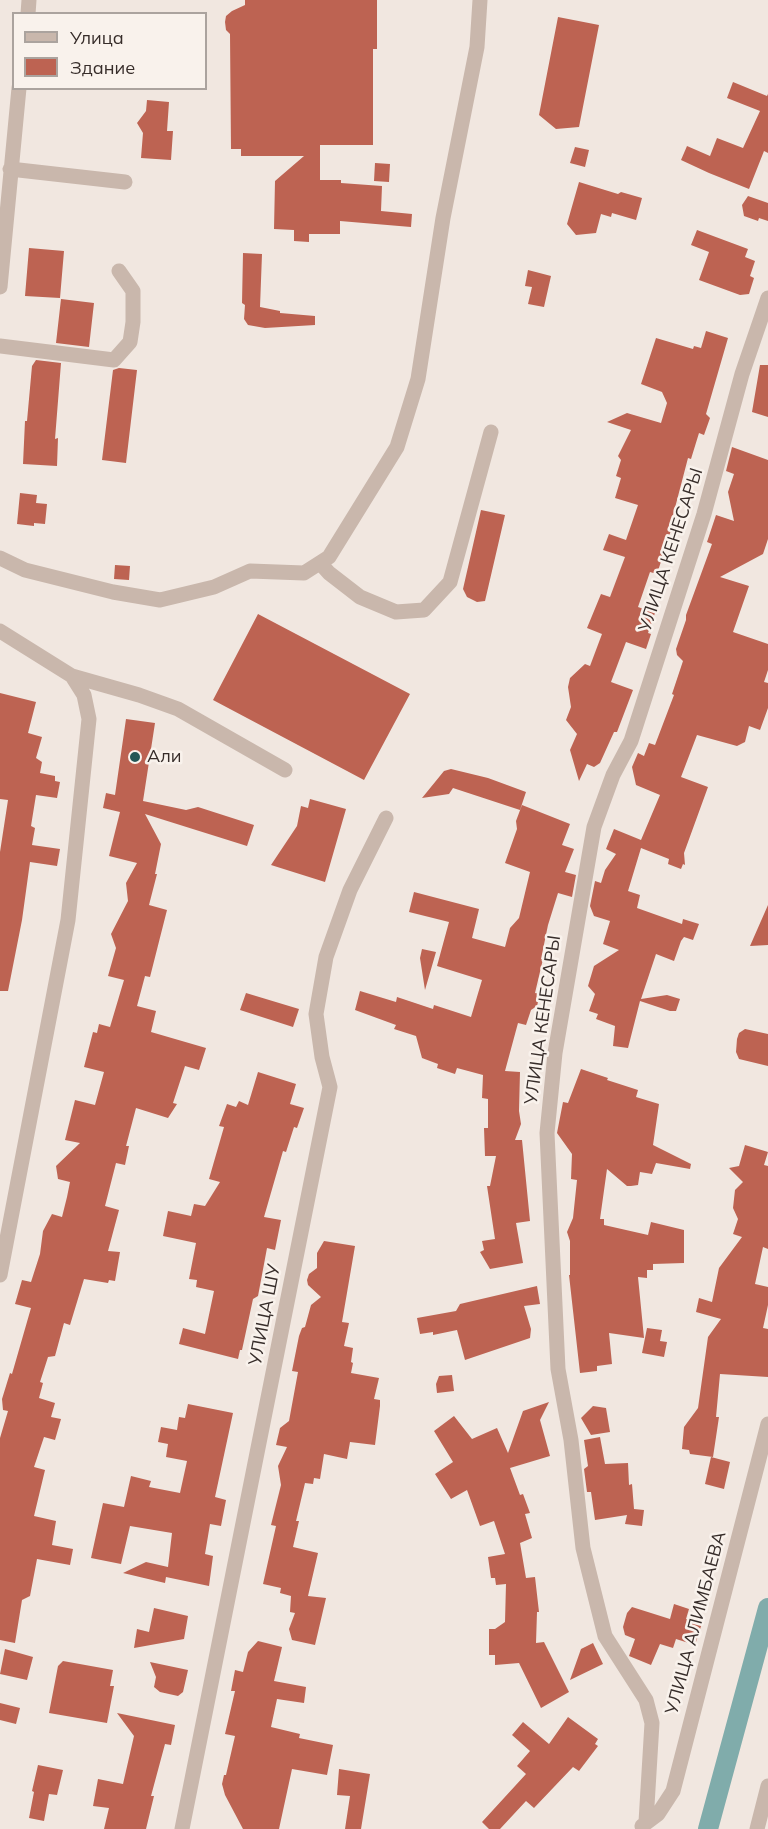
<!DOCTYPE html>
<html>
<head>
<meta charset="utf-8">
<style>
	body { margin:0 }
	#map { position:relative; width:768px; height:1829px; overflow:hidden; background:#f1e7e0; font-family:Mulish,sans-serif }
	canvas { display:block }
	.legend { position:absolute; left:12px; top:12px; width:195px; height:78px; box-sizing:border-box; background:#f9f2ec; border:2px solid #aba39e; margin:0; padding:8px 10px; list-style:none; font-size:18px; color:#372d2a }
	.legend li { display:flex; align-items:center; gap:12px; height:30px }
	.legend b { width:30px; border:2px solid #aba39e }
</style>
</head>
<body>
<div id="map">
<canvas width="768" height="1829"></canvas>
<ul class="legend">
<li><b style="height:8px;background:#c9b7ac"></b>Улица</li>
<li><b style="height:16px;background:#bd6352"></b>Здание</li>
</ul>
</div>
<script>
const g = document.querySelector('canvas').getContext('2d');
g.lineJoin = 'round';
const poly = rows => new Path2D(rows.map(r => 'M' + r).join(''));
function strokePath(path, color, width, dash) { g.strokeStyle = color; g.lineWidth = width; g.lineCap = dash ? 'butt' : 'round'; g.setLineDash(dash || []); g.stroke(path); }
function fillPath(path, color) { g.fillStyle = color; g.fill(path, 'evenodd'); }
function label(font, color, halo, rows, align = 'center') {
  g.font = font + ' Mulish,sans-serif'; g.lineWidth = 5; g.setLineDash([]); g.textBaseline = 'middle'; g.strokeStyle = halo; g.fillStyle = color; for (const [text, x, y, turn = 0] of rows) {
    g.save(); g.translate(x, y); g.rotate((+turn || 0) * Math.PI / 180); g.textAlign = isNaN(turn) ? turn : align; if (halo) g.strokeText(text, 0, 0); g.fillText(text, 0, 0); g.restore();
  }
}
strokePath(poly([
	[708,1829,768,1608]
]), '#80acab', 20);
fillPath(poly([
	[245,0,377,0,377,49,373,49,373,145,320,145,320,180,341,180,341,183,382,186,381,211,412,214,411,227,340,221,340,234,309,234,309,242,294,241,294,230,274,229,275,181,304,156,241,156,241,149,231,149,230,34,226,30,225,22,226,16,232,11,245,5],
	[558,17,599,25,579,127,556,129,539,115],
	[733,82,767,96,768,94,768,153,764,151,749,189,709,173,681,160,687,146,710,156,717,138,743,148,760,111,727,98],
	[147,100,169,102,167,131,173,131,171,160,141,158,143,133,137,123,146,111],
	[575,147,589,150,585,167,570,163],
	[375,163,390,164,389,182,374,181],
	[579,182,618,194,621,192,642,198,636,220,612,213,611,217,601,214,596,233,576,235,567,224],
	[748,196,768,203,768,221,759,218,758,221,744,216,742,205],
	[697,230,748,249,745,257,755,261,750,276,754,278,749,294,740,295,699,280,709,252,691,245],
	[29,248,64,251,60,298,25,296],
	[243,253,262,254,260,307,280,311,280,313,315,316,315,325,265,328,248,325,244,319,245,305,242,303],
	[528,270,551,276,544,307,528,304,532,287,525,286],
	[61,299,94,303,89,347,56,343],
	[706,331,728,338,706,414,710,418,704,435,699,433,691,459,688,458,671,523,673,524,657,574,650,572,638,607,655,613,648,633,651,634,646,649,626,642,611,682,633,690,617,732,614,732,600,763,594,767,587,764,579,781,570,750,577,734,566,720,571,707,568,687,570,678,585,664,590,666,602,634,587,628,601,594,610,597,625,557,603,550,609,534,626,540,638,505,615,498,621,478,616,476,621,460,618,456,631,430,607,422,627,413,661,423,667,403,662,392,641,384,656,338,693,349,694,346,701,348],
	[36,360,61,363,55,439,58,438,57,466,23,464,25,421,27,421,32,366],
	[760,365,768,365,768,417,752,412],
	[119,368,137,370,126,463,102,460,113,370],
	[732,447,768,460,768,539,763,554,720,577,749,586,733,632,768,644,768,670,764,682,768,683,768,708,760,730,749,726,745,742,737,746,697,735,681,777,708,787,684,853,685,865,683,864,681,869,668,864,669,859,641,848,628,891,640,895,637,908,682,924,683,919,699,924,693,940,684,937,681,941,674,961,656,954,641,999,667,995,680,999,676,1011,670,1011,640,1001,628,1048,613,1046,615,1026,596,1019,598,1014,589,1011,595,994,588,986,594,966,619,950,603,944,610,921,594,916,590,906,595,881,601,883,605,870,616,854,606,849,614,829,641,840,660,795,636,785,632,767,638,753,644,756,649,743,655,745,674,695,672,694,683,661,677,655,676,649,686,620,686,615,712,544,707,542,716,515,734,521,728,492,734,474,726,471],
	[20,493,37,495,36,503,47,504,45,524,34,523,34,526,17,524],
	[481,510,505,515,485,601,477,602,467,597,463,589],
	[115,565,130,566,129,580,114,579],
	[258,614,410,694,364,780,213,700],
	[0,693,36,702,28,733,42,737,36,758,42,762,40,773,55,776,55,781,60,782,57,798,36,795,31,826,35,828,32,845,60,849,57,866,30,862,22,920,8,991,0,991,0,852,8,800,0,799],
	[126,719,155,723,143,801,186,810,198,807,254,825,247,846,145,814,161,844,155,874,157,874,149,905,167,910,150,977,145,976,137,1006,156,1011,151,1032,206,1048,199,1070,185,1066,173,1103,177,1104,168,1118,136,1108,126,1146,129,1146,125,1165,116,1163,105,1206,119,1210,108,1251,120,1252,115,1281,109,1280,108,1283,84,1279,70,1325,64,1323,55,1356,48,1357,40,1382,43,1383,39,1398,55,1403,51,1417,61,1419,55,1440,44,1437,34,1467,45,1470,34,1516,56,1521,52,1545,73,1549,70,1565,37,1559,30,1596,22,1600,15,1643,0,1640,0,1438,8,1411,3,1410,2,1399,10,1373,12,1374,31,1308,15,1304,22,1280,31,1282,40,1254,43,1231,52,1214,62,1217,67,1197,70,1182,58,1179,56,1166,80,1143,65,1140,75,1100,95,1105,104,1072,84,1067,93,1032,97,1033,99,1024,110,1027,124,980,108,976,116,948,111,934,128,901,126,883,137,863,109,856,120,812,103,808,106,793,115,795],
	[451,769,488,778,526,792,520,810,453,788,449,794,422,798,444,771],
	[310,799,346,809,325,882,271,865,297,826,301,806,308,808],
	[522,805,570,824,562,845,574,849,565,872,576,875,572,897,558,893,548,925,541,959,543,959,535,993,540,994,537,1006,531,1010,526,1025,518,1023,505,1071,520,1072,519,1111,521,1124,515,1140,522,1140,530,1221,516,1223,523,1263,490,1269,480,1252,484,1250,482,1241,495,1239,487,1186,490,1186,496,1156,485,1156,484,1128,488,1128,488,1099,482,1098,483,1075,457,1068,455,1074,437,1068,438,1064,422,1058,416,1036,394,1029,396,1025,355,1010,360,991,396,1002,397,997,433,1009,434,1005,471,1017,482,980,437,966,449,922,409,912,414,892,479,909,472,938,505,947,510,928,519,918,530,872,505,863,517,829,516,821],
	[768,905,768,945,750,946],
	[422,949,436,952,425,990,420,958],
	[246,993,299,1009,293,1027,240,1010],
	[745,1029,768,1034,768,1066,739,1059,736,1052,737,1039,739,1033],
	[581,1069,608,1078,607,1080,638,1090,636,1097,659,1104,653,1145,691,1164,690,1169,656,1163,652,1174,640,1172,638,1185,631,1186,627,1186,607,1169,600,1219,604,1219,604,1225,648,1235,651,1222,684,1230,684,1263,653,1264,653,1270,647,1270,647,1278,638,1277,644,1338,609,1333,612,1364,597,1366,597,1371,580,1373,569,1275,570,1275,570,1241,567,1232,573,1218,577,1180,571,1179,572,1154,557,1133,563,1102,568,1103],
	[258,1072,296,1084,290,1104,304,1108,297,1128,294,1127,286,1152,283,1151,264,1217,281,1220,275,1250,267,1248,258,1296,253,1299,242,1350,240,1350,238,1359,179,1344,183,1328,205,1334,214,1291,196,1287,197,1280,189,1279,196,1243,163,1236,168,1211,191,1216,194,1204,205,1206,220,1182,209,1179,224,1127,219,1126,227,1104,236,1107,239,1101,248,1105],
	[745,1145,768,1152,764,1165,768,1166,768,1249,763,1247,755,1284,768,1287,768,1305,763,1328,768,1329,768,1377,720,1374,716,1417,719,1417,713,1457,690,1454,689,1450,682,1449,684,1427,698,1408,708,1337,721,1319,696,1312,699,1298,712,1302,719,1268,742,1237,733,1234,738,1219,733,1208,735,1190,743,1182,729,1168,739,1166],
	[324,1241,355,1246,342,1322,349,1323,344,1346,353,1348,351,1362,353,1363,351,1373,379,1378,374,1399,380,1400,380,1406,375,1445,350,1442,347,1459,324,1454,320,1479,314,1478,313,1484,305,1483,296,1521,299,1521,293,1547,318,1553,308,1596,326,1598,315,1645,292,1640,289,1629,295,1613,290,1612,291,1596,280,1593,281,1588,263,1584,276,1526,271,1525,281,1485,278,1466,287,1447,276,1445,280,1428,289,1421,298,1372,292,1371,299,1336,302,1328,305,1327,311,1305,321,1297,308,1285,307,1280,309,1274,317,1268,317,1253],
	[537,1286,540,1304,524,1306,531,1329,530,1338,465,1360,457,1330,433,1335,433,1332,420,1334,417,1318,456,1311,460,1304],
	[647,1328,662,1330,660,1341,667,1342,664,1357,642,1353],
	[452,1375,454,1391,437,1393,436,1384,439,1376],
	[549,1402,540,1420,550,1456,510,1468,520,1495,523,1494,530,1513,525,1514,532,1538,520,1543,526,1578,535,1577,539,1612,537,1612,536,1643,544,1642,569,1692,541,1708,519,1663,495,1665,495,1655,489,1655,489,1629,495,1629,505,1622,506,1584,496,1585,495,1578,491,1578,488,1557,505,1554,494,1521,480,1526,467,1490,451,1499,435,1474,453,1462,434,1431,454,1416,472,1439,497,1428,508,1453,523,1411],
	[188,1404,233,1413,215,1497,226,1500,221,1526,210,1524,205,1554,213,1556,209,1586,166,1577,165,1583,123,1573,146,1562,168,1567,172,1533,130,1526,121,1564,91,1558,103,1503,124,1507,131,1476,151,1481,149,1487,180,1493,187,1461,166,1457,168,1444,158,1442,161,1427,177,1430,179,1417,185,1418],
	[593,1406,606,1408,610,1432,591,1435,581,1418],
	[600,1437,605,1464,628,1463,629,1485,632,1484,634,1509,644,1510,642,1526,625,1524,627,1515,595,1520,591,1492,587,1492,584,1469,588,1466,584,1440],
	[711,1457,730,1462,724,1489,705,1484],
	[674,1604,689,1609,686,1619,702,1623,695,1645,676,1639,673,1648,660,1644,651,1665,629,1656,635,1639,625,1635,623,1627,627,1613,632,1607,670,1619],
	[154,1608,188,1616,184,1639,134,1648,137,1629,149,1632],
	[258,1641,282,1647,274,1681,306,1687,304,1703,277,1699,271,1727,300,1734,299,1738,333,1745,327,1775,292,1769,279,1829,243,1829,225,1795,222,1784,224,1775,226,1775,235,1736,225,1734,235,1691,231,1691,235,1670,243,1672,248,1652],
	[593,1643,603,1664,570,1680,581,1649],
	[5,1649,33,1657,27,1680,0,1674],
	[63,1661,113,1670,110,1686,114,1686,107,1723,49,1713,58,1666],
	[150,1662,188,1670,183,1692,178,1696,160,1692,154,1687,156,1677],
	[0,1703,20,1708,16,1724,0,1720],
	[117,1713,175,1725,171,1745,165,1744,151,1796,154,1796,146,1829,104,1829,109,1808,93,1806,98,1779,123,1784,134,1736],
	[568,1717,598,1739,595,1744,598,1746,579,1771,573,1767,534,1808,526,1801,500,1829,489,1829,482,1822,526,1774,517,1766,530,1751,512,1735,523,1722,549,1744],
	[38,1765,63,1770,57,1795,49,1794,44,1821,29,1818,34,1792,32,1791],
	[339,1769,370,1774,361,1829,345,1829,350,1796,337,1795]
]), '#bd6352');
strokePath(poly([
	[28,14,29,0],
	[10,169,125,182],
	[0,287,19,88],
	[0,346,114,360,130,342,133,322,133,291,119,271],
	[0,558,25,570,113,592,160,600,214,587,250,571,304,573,329,557,397,447,418,379,443,218,477,47,480,0],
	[320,563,329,573,360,597,396,612,424,610,450,582,491,432],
	[0,631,72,676,84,695,89,719,68,920,0,1275],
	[72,676,139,695,178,709,285,770],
	[646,1822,652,1723,646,1700,605,1636,583,1548,571,1440,558,1369,547,1133,555,1053,594,827,613,775,631,741,704,514,742,374,768,298],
	[642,1826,658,1814,673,1791,768,1424],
	[182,1829,330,1087,322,1057,316,1014,326,957,350,890,386,818],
	[757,1829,768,1786]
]), '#c9b7ac', 15);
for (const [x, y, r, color] of [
	[135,757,6,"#235655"]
]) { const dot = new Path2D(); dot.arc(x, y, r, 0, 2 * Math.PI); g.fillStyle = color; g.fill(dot); strokePath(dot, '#f9f2ec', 2); }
label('18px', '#372d2a', '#f9f2ec', [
	["УЛИЦА КЕНЕСАРЫ",671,550,-72],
	["УЛИЦА КЕНЕСАРЫ",543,1020,-82],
	["УЛИЦА ШУ",265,1315,-79],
	["УЛИЦА АЛИМБАЕВА",696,1623,-75]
]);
label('18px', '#372d2a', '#f9f2ec', [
	["Али",147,757]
], 'left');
</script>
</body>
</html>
